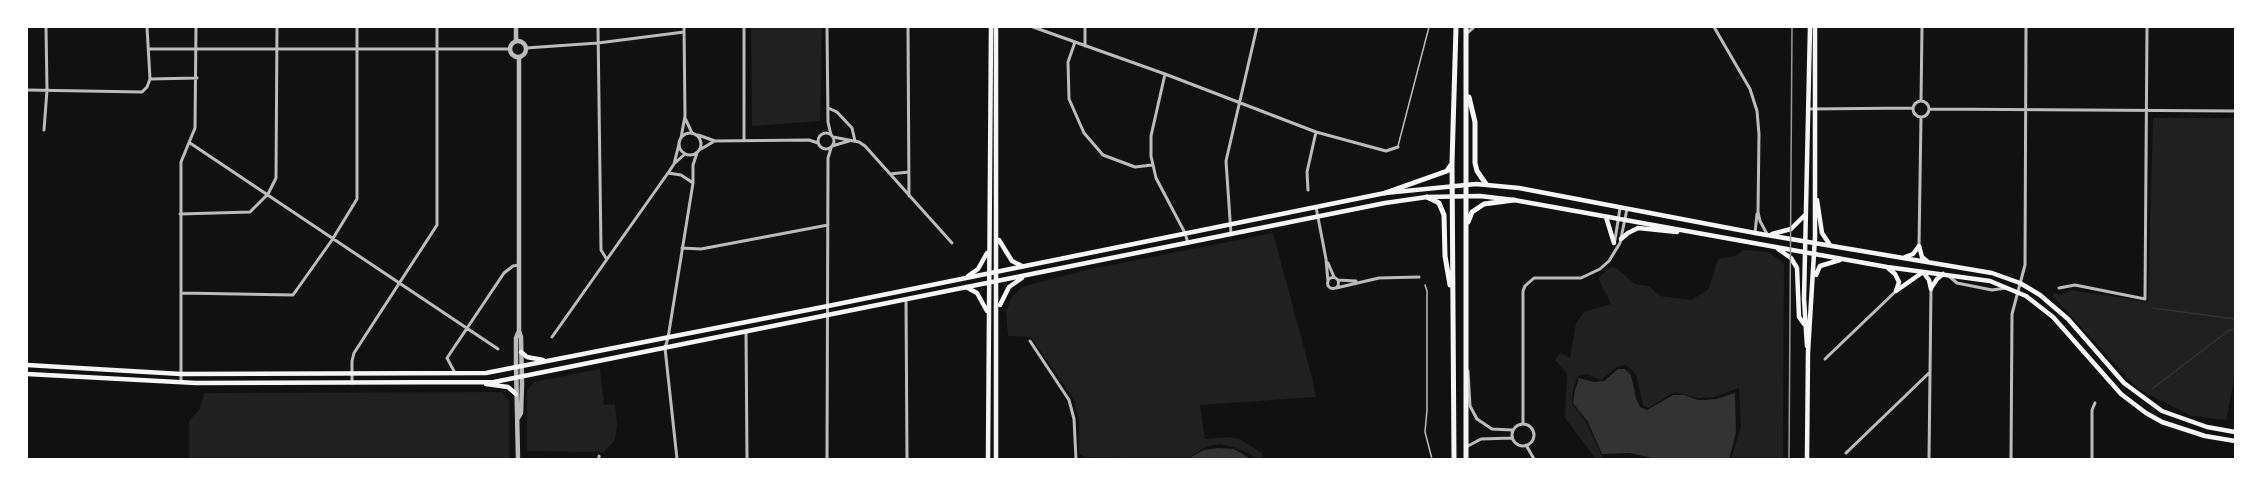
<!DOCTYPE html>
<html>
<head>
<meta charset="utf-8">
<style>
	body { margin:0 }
	#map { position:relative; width:2262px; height:486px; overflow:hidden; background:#111; font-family:"Public Sans",sans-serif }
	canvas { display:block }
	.frame { position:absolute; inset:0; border:28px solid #fff; pointer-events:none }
</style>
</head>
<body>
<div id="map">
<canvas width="2262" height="486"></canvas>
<div class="frame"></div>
</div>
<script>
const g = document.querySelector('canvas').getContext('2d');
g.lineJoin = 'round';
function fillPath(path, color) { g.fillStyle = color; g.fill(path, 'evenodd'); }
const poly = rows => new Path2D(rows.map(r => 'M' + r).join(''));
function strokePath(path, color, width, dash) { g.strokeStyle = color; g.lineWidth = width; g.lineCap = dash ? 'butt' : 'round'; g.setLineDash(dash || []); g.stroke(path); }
fillPath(poly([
	[751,27,822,27,820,121,752,126],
	[2153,118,2235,118,2235,376,2226,420,2192,416,2138,389,2053,296,2053,293,2061,295,2070,290,2148,302],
	[1273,233,1314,385,1313,385,1316,397,1200,405,1205,439,1231,437,1241,440,1262,453,1263,459,1253,459,1252,455,1234,447,1219,444,1206,447,1186,459,1085,457,1079,453,1079,420,1073,398,1031,337,1008,336,1006,311,1012,297,1022,287,1086,270],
	[1744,250,1768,252,1784,263,1783,459,1731,459,1741,427,1739,388,1714,397,1698,398,1675,392,1648,408,1643,405,1636,374,1626,365,1617,367,1601,380,1586,374,1578,376,1573,390,1572,403,1586,422,1603,458,1596,459,1565,418,1567,374,1555,360,1560,353,1570,358,1576,323,1584,312,1611,304,1598,278,1611,267,1616,268,1635,284,1649,286,1660,296,1691,300,1708,290,1718,259,1735,256],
	[600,369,604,405,615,404,617,424,615,440,604,452,527,451,527,391,534,382],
	[502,392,509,401,509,459,189,459,189,421,199,410,205,393]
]), '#202020');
fillPath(poly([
	[1618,369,1625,369,1631,375,1636,398,1640,407,1647,410,1673,395,1684,395,1698,400,1705,400,1716,399,1735,393,1736,433,1729,459,1657,459,1630,453,1602,454,1588,422,1573,403,1575,390,1579,378,1594,382,1604,381],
	[1218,448,1234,449,1251,459,1187,459,1204,450]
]), '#333');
strokePath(poly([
	[2153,308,2235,319],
	[2153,388,2228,331,2235,329]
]), '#333', 1.5);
strokePath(poly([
	[1398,146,1429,27],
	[1425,285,1427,291,1427,410,1425,432,1432,459]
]), '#bcbcbc', 1.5);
strokePath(poly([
	[147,27,150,79],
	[598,27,601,250,606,258],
	[744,27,744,140],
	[827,27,828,122,831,135],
	[908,27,909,196],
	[1033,27,1165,74,1316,132,1386,151,1398,147],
	[1085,27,1085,46],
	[1714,27,1750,89,1757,111,1759,134,1758,212,1760,221,1767,234],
	[1466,34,1474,27],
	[1075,42,1068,62,1069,99,1084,133,1103,155,1135,167,1152,165],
	[526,48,598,43,684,32],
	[148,49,510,49],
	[1165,74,1151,136,1151,156,1156,178,1185,233,1188,243],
	[27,90,142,92,147,87,150,79,197,78],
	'1913 109a8 8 0 1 1 16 0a8 8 0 1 1-16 0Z',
	[1921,101,1922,27],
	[828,108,837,112,852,128,855,141],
	[1810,109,1913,108],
	[1930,109,2235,111],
	[685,118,692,133],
	[44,130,47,90,46,27],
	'818 141a8 8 0 1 1 16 0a8 8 0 1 1-16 0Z',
	'679 144a11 11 0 1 1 22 0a11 11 0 1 1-22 0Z',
	[698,135,715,141,809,140,818,143],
	[833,137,859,142,865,146,952,243],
	[681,138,685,116,684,27],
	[190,143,498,349],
	[832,146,849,141],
	[701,149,713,142],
	[675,163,685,154],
	[668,173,681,175,693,183],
	[890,174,909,172],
	[1308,190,1307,172,1316,132],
	[1316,207,1326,259,1328,282],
	[180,214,250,212,268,194,276,178,277,27],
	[1755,233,1757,214],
	[1231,234,1226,161,1257,27],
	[1615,240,1620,208],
	[1919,246,1921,117],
	[682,248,701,249,828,225],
	[1328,263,1334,277],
	[1950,277,1957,283,1992,290,2006,288],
	'1327.5 283a5.5 5.5 0 1 1 11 0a5.5 5.5 0 1 1-11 0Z',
	[1338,280,1356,281],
	[1336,288,1379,278,1419,277],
	[2059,288,2075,285,2145,299,2147,27],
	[181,293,293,295,332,240,357,199,357,27],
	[906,299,907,459],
	[746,331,747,459],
	[552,337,668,173,674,164,679,144],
	[1030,341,1069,400,1074,419,1076,459],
	[1825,359,1896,291],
	[1468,371,1470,406,1477,419,1492,429,1512,430],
	[455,373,447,358,504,273,513,266,519,265],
	[181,382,181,162,195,128,196,27],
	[352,383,352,361,354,353,437,225,437,27],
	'1512 435a11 11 0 1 1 22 0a11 11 0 1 1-22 0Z',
	[1523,424,1523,291,1525,286,1534,278,1581,278,1600,269,1609,261,1620,243,1627,209],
	[1526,445,1534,459],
	[1468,446,1481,439,1512,438],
	[1846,453,1929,373],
	[599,459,599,456],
	[677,459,665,348,668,338,693,183,693,165,697,153],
	[827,459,828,158,831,148],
	[1929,459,1931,289],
	[2011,459,2012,314,2025,265,2026,27],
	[2092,459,2092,410,2095,403]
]), '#bcbcbc', 3);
strokePath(poly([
	'510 49a8 8 0 1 1 16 0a8 8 0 1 1-16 0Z',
	[516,41,516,27],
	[518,418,521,413,522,384,521,337,519,331,519,57],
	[518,459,516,364,516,338,519,331]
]), '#bcbcbc', 4.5);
strokePath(poly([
	[1817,200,1822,233,1830,245],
	[1606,217,1614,243],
	[1772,234,1791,229,1805,215],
	[1621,239,1628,233,1638,228,1677,232],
	[999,240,1012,261,1022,266],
	[1919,246,1922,257,1927,261],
	[1778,249,1791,258,1797,268,1799,317,1804,324],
	[1905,257,1913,254,1919,246],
	[1888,268,1895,274,1899,282,1896,291],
	[1816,275,1820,266,1840,260],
	[968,276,978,269,987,253],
	[966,287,977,293,987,311],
	[1931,288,1937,279,1943,274],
	[1896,291,1923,272,1929,280,1931,289],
	[1000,305,1009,287,1022,278],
	[1807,346,1804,299,1810,27],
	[521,352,527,357,543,360],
	[27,365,181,374,486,373,828,306,1385,193,1476,184,1519,188,1755,233,1992,273,2020,283,2040,295,2068,319,2124,383,2162,411,2207,427,2235,432],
	[27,374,196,383,494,382,1385,203,1427,197,1480,196,1514,200,1887,267,1990,281,2026,296,2053,317,2121,394,2146,413,2162,422,2205,436,2235,441],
	[486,384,508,387,516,394],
	[988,459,991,27],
	[996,459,996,27],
	[1807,459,1808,352,1815,237,1815,27]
]), '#f5f5f5', 4.5);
strokePath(poly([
	[1469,97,1475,122,1475,163,1477,171,1486,184],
	[1385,193,1447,171,1451,165],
	[1427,197,1439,203,1444,215,1445,256,1450,285],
	[1468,222,1472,212,1484,204,1514,200],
	[1454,459,1452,163,1456,27],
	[1466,459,1466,27]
]), '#f5f5f5', 5);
strokePath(poly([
	[1789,459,1792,27]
]), '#9a9a9a', 1.5);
</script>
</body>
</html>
